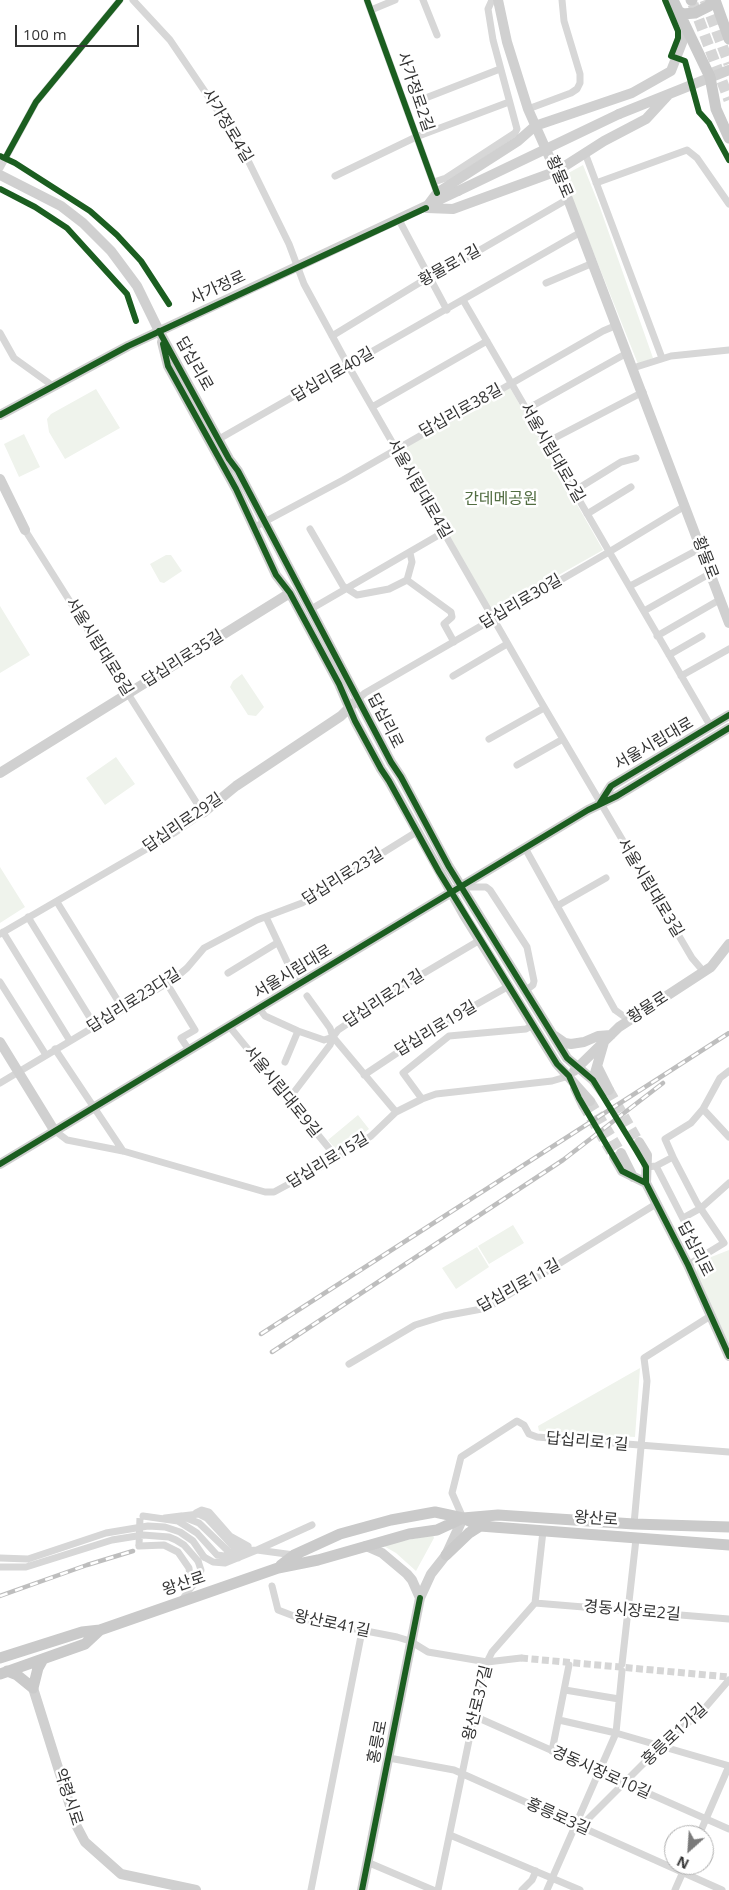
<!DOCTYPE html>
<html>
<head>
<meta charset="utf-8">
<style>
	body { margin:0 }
	#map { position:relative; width:729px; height:1890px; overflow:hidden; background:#fff; font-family:"Open Sans",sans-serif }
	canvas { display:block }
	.north { position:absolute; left:664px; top:1825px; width:50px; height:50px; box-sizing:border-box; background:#fff; border:1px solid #adadad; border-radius:50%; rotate:206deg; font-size:14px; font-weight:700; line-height:20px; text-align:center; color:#333 }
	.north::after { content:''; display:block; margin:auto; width:18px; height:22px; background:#7a7a7a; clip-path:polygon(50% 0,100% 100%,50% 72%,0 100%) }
	.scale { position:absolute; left:15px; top:25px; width:124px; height:22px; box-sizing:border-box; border:2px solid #333; border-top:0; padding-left:6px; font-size:15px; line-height:18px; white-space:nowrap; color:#333; -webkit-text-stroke:4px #fff; paint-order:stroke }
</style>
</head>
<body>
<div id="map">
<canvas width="729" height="1890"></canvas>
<div class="north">N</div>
<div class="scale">100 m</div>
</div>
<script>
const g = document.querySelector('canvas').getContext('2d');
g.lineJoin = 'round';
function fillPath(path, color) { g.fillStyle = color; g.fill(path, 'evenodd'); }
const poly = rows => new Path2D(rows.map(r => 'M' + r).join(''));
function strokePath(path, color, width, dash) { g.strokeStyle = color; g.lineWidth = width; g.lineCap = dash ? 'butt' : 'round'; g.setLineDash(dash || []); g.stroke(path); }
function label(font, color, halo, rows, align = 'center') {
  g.font = font + ' "Open Sans","Noto Sans KR",sans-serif'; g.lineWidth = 5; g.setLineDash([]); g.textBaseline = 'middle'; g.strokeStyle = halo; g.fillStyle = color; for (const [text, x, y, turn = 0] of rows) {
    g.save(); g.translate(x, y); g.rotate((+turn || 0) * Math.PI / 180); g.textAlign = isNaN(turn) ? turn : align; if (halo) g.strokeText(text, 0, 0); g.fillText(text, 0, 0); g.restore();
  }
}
fillPath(poly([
	[583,165,599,205,653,358,638,364,563,176],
	[509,386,603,550,493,612,399,448],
	[96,389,120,428,65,459,49,432,47,419,51,414],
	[24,434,40,467,19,477,4,444],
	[166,555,171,555,182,571,164,583,160,582,150,564],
	[0,606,30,655,0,673],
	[242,674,264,707,256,716,248,715,230,687,233,681],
	[116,757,135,784,105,805,86,778],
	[0,867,25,907,0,923],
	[358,1115,369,1129,339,1153,328,1140],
	[513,1225,524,1243,489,1264,478,1246],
	[477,1247,489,1267,456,1289,442,1268],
	[729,1250,729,1347,694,1276,701,1261],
	[640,1368,635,1437,539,1431,538,1426],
	[433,1535,434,1538,416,1571,396,1553,382,1545]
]), '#eff3ec');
strokePath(poly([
	[139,1546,140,1517,143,1516],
	[521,1658,729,1677]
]), '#d6d6d6', 7, [7, 3.5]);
strokePath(poly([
	[609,1090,639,1142],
	[590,1101,621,1153],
	[583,1105,614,1157]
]), '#d6d6d6', 10, [10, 5]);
strokePath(poly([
	[705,0,729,64],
	[693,4,729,100]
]), '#d6d6d6', 11, [11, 5.5]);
strokePath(poly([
	[133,0,170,40,239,142,289,244,304,284,349,367,540,700,692,958,704,972],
	[367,0,437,193],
	[423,0,437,35],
	[371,10,395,0],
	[423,99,500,69],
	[528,109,571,93,577,89,580,83,580,74,564,21,562,0],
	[585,153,662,358],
	[0,168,36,102,120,0],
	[335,176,416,137,509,102],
	[434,182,446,178,515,133,517,129,493,40,488,9,492,0],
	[596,183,687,150,697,158,729,204],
	[399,220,447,310],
	[546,283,593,263],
	[463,300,711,727],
	[0,333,14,358,53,386],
	[332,336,429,277,435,276,568,199],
	[633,368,671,356,729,350],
	[372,407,487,341],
	[527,409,627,353],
	[219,439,581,232],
	[547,442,643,392],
	[574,491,621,462,636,458],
	[587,514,631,487],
	[253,528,343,480,603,331,617,325],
	[310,529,343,586,357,595,389,589,407,580,412,562,410,553],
	[407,580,451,612,452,617,444,624,454,642],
	[630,586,701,548],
	[311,609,444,532],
	[644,611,711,573],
	[657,636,721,599],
	[669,655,702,636],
	[453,676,507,644],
	[681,676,729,649],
	[358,699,365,693,609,552,685,506],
	[489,739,544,708],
	[517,765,563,739],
	[525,848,615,1010,629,1020],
	[461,887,486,887,490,890,527,947,534,981,533,985,525,991],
	[57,902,123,1009],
	[557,906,606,878],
	[28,917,95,1026],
	[266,917,298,985],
	[3,932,70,1041],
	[0,934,174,833,203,813,25,530],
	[228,973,277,943],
	[0,982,46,1055],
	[166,982,195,1030,181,1038,189,1050],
	[307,996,330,1028,333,1037,396,1112],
	[259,1008,265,1016,298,1031,324,1040,333,1037],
	[229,1026,337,1158],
	[55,1049,123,1151],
	[285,1062,298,1031],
	[364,1075,433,1029,509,986],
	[0,1083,174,979,187,968,204,948,257,920,302,903,418,831],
	[422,1099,403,1073,449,1036,526,1029,533,1025],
	[288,1100,330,1045,333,1037,338,1030,414,979,480,940],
	[703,1109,729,1137],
	[54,1130,67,1140,123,1151,265,1192,274,1192,337,1158,371,1136,396,1112,422,1099,436,1094,552,1081,569,1076],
	[673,1157,697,1203,724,1243,688,1265],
	[656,1166,702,1256],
	[646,1167,656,1166,673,1157,665,1139,691,1123,703,1109,720,1078,729,1071],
	[683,1218,701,1208,729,1183],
	[349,1364,415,1325,444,1316,487,1308,656,1204],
	[196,1513,202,1510,209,1512,230,1536,248,1546],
	[143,1516,178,1521,197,1533,217,1555,238,1558],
	[182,1516,199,1514,207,1518,232,1545,245,1548],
	[165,1518,181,1516,199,1523,229,1552,257,1550,312,1525],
	[463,1518,452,1493,461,1457,517,1421,524,1425,529,1434,537,1437,729,1452],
	[634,1524,647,1381,644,1358,712,1315],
	[139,1546,164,1545,178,1552,189,1568,191,1587],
	[204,1557,213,1562,225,1563,257,1550,294,1555],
	[272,1586,278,1610,299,1618,397,1637,410,1641,428,1652,487,1662,521,1658],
	[181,1601,199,1577,201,1570,198,1561],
	[535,1603,729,1619],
	[622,1664,636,1539],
	[565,1690,619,1699],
	[474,1716,729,1829],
	[559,1720,616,1733,729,1766],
	[552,1751,569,1665],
	[389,1758,454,1770,722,1890],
	[576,1826,583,1824,661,1746,704,1709,729,1680],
	[450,1835,580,1890],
	[699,1835,729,1766],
	[367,1862,433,1890],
	[311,1890,362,1631],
	[438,1890,484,1668,492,1652,535,1603,543,1531],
	[522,1890,532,1880,536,1871],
	[547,1890,616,1733,622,1671],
	[675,1890,686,1865]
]), '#d7d7d7', 7);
strokePath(poly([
	[498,0,507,42,528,109,568,199,729,623],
	[619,114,729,70],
	[0,175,61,206,83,223,111,251,137,286,159,331,229,459,238,471,391,762,401,777,449,867,567,1058,593,1080,603,1093],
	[428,205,437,193,518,141,535,126,632,93,671,71,687,30],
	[427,208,453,209,557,171,604,141,646,119,669,94],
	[162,342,168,366,236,489,276,575,290,593,339,684,355,721,381,769,389,781,464,915,557,1064,590,1101],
	[0,415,128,346,458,191],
	[0,479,25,530],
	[0,773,290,593],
	[600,803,611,786,729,715],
	[203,813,236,786,341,716,354,703],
	[555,1036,565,1043,571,1044,584,1042,598,1036,611,1035],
	[0,1042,54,1130],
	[598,1068,609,1090],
	[574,1071,619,1027,711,967,729,944],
	[593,1080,604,1042],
	[575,1088,583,1105],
	[639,1142,647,1155,646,1183,688,1265,729,1356],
	[621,1153,633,1177],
	[614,1157,622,1171,646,1183],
	[0,1164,588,810,617,796,729,728],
	[366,1546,382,1553,407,1574,412,1580,420,1598],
	[33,1688,76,1825,85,1842,121,1874,196,1890],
	[362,1890,420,1598,431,1574,446,1555,463,1518]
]), '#d0d0d0', 10);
strokePath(poly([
	[673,0,710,77,716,109,729,138],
	[691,0,692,0],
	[715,0,729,39],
	[678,11,683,14,695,13,709,6,712,0],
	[446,1555,469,1533,480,1526],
	[281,1565,294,1555,340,1534,391,1520,435,1512,463,1518,480,1526,729,1545],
	[0,1658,82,1632,100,1630,278,1568,318,1560,409,1534,437,1530,463,1518,498,1515,634,1524,729,1527],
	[7,1671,17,1675,33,1688],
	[0,1674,85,1644,100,1630],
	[33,1688,38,1668,43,1659]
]), '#cacaca', 11);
const rail = poly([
	[261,1334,729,1033],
	[272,1352,563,1160,663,1083],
	[0,1596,87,1565,133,1551]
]);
strokePath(rail, '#bebebe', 4.5);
strokePath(rail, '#fff', 2.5, [8]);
strokePath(poly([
	[0,1558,28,1559,106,1533,148,1526,165,1527,180,1532,193,1541,204,1557],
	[0,1567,26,1567,112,1540,143,1535,169,1537,176,1540,184,1545,198,1561]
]), '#d7d7d7', 7);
strokePath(poly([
	[458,191,619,114]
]), '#d0d0d0', 10);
strokePath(poly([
	[367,0,437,193],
	[665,0,678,31,678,38,671,56,685,61,699,112,709,123,729,160],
	[7,155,36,102,120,0],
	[0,156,15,163,90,211,117,235,141,261,169,304],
	[0,189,35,207,67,228,127,294,136,321],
	[159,331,229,459,238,471,391,762,401,777,449,867,567,1058,593,1080,636,1150,646,1167,646,1183,688,1265,729,1356],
	[163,344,168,366,236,489,276,575,290,593,339,684,355,721,381,769,389,781,439,872,557,1064,569,1076,579,1098,622,1171,646,1183],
	[0,415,128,346,426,208],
	[600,803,611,786,729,715],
	[0,1164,588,810,617,796,729,728],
	[362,1890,420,1598]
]), '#1b5e20', 6);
label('16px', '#333', '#fff', [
	["사가정로2길",415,92,71],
	["사가정로4길",227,126,59],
	["황물로",559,177,67],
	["황물로1길",450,266,-29],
	["사가정로",218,288,-25],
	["답십리로",194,364,61],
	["답십리로40길",333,375,-30],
	["답십리로38길",461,411,-29],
	["서울시립대로2길",552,453,60],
	["서울시립대로4길",419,489,60],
	["황물로",705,558,69],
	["답십리로30길",521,602,-30],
	["서울시립대로8길",99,647,58],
	["답십리로35길",183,659,-32],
	["답십리로",385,721,63],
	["서울시립대로",654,744,-30],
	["답십리로29길",183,823,-34],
	["답십리로23길",343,877,-32],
	["서울시립대로3길",650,888,59],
	["서울시립대로",293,972,-31],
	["답십리로21길",384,999,-33],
	["답십리로23다길",134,1001,-32],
	["황물로",648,1008,-33],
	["답십리로19길",436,1029,-31],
	["서울시립대로9길",282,1092,51],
	["답십리로15길",328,1161,-31],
	["답십리로",695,1249,63],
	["답십리로11길",519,1286,-29],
	["답십리로1길",587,1442,5],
	["왕산로",596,1519,4],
	["왕산로",184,1584,-19],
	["경동시장로2길",632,1611,5],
	["왕산로41길",332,1624,12],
	["왕산로37길",478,1703,-76],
	["홍릉로1가길",675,1735,-43],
	["홍릉로",378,1742,-79],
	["경동시장로10길",601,1773,24],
	["약령시로",68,1797,72],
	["홍릉로3길",558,1817,24]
]);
label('16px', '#526d42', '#fff', [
	["간데메공원",501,499]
]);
</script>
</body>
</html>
